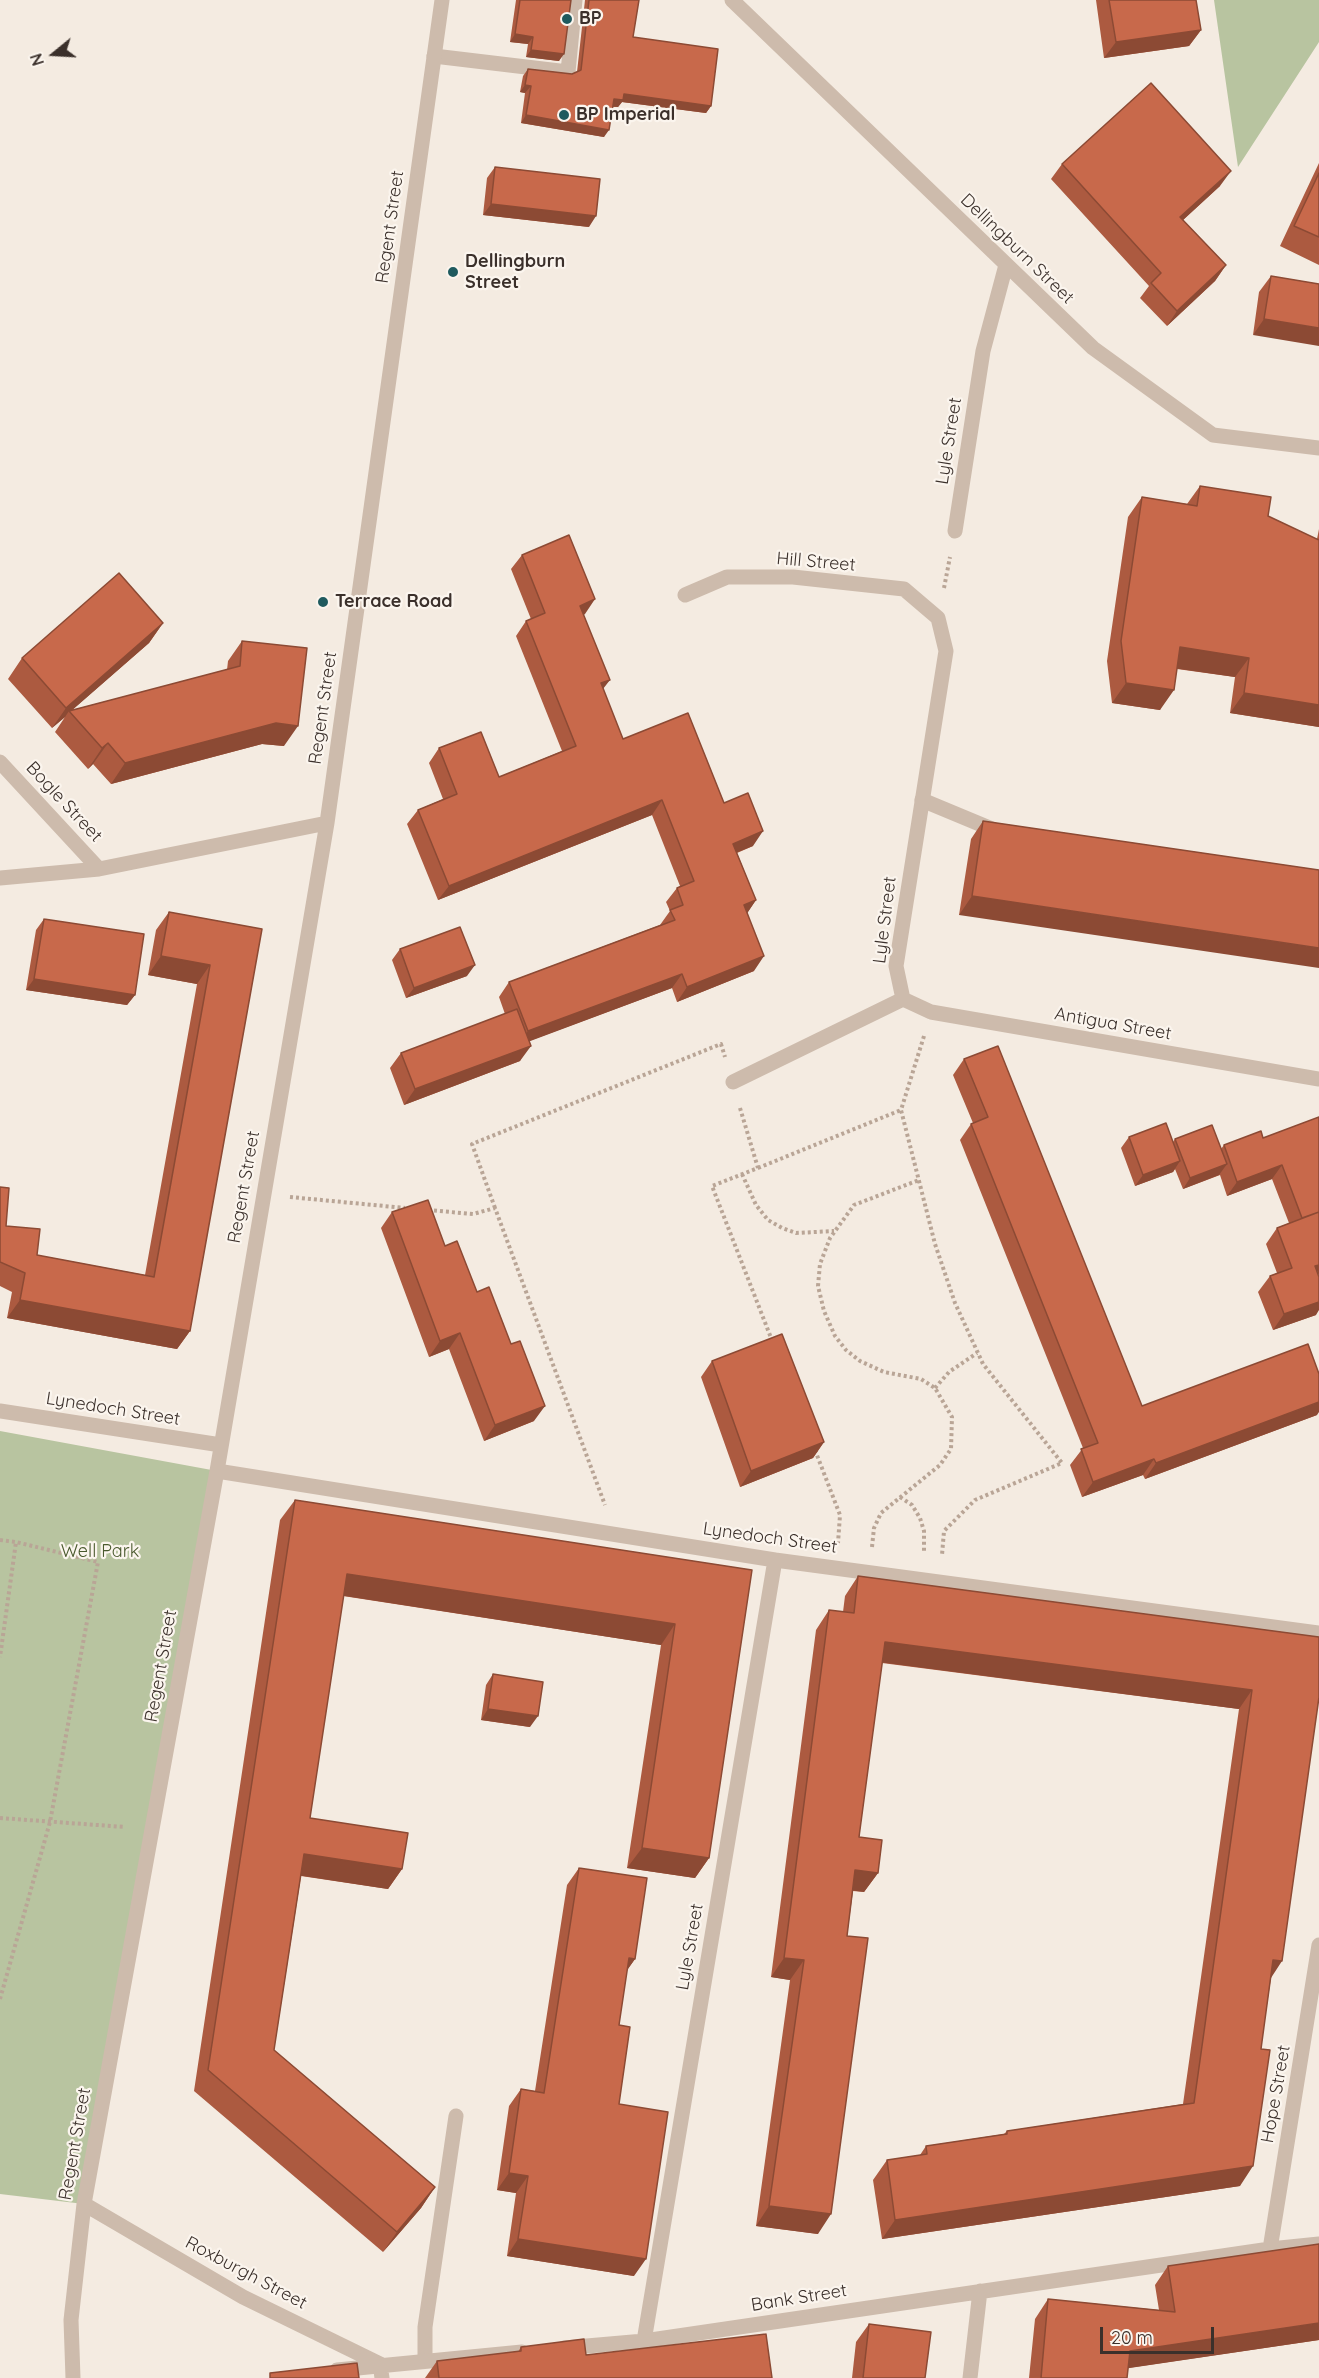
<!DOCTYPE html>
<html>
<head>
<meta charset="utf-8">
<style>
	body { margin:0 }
	#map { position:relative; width:1319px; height:2378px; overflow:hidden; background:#f4ebe1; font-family:Quicksand,sans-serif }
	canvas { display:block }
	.north { position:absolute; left:24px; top:24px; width:60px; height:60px; -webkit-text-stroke:4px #fbf5ee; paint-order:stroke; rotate:252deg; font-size:16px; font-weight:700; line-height:24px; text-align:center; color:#3b302b }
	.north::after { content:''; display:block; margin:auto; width:21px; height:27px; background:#3b302b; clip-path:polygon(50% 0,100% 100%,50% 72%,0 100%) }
	.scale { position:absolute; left:1100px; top:2327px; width:114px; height:27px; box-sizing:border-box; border:3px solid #3b302b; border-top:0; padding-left:8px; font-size:18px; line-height:21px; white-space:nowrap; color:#3b302b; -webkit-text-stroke:4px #fbf5ee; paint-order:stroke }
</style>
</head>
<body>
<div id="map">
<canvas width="1319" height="2378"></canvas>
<div class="north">N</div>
<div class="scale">20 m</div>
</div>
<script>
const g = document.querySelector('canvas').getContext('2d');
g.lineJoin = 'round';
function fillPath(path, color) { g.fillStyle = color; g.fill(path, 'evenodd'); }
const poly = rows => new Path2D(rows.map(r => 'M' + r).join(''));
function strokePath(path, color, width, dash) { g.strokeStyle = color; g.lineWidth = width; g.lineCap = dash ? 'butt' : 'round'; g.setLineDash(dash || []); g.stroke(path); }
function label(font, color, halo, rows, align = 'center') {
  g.font = font + ' Quicksand,sans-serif'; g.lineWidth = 4.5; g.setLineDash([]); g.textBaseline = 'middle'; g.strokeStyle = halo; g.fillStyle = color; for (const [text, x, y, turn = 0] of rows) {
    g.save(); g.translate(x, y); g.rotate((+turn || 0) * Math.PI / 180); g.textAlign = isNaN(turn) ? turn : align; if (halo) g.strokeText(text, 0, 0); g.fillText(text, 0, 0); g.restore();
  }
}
fillPath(poly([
	[1214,0,1319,0,1319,42,1238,167],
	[0,1431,217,1471,84,2204,0,2194]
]), '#b8c4a0');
strokePath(poly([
	[944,588,950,557],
	[924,1036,901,1110,935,1244,955,1303,983,1364,1062,1463,975,1500,944,1531,942,1555],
	[740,1108,758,1168,712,1186,773,1343],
	[758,1168,901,1110],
	[742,1174,756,1205,768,1220,782,1228,796,1233,834,1231],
	[290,1197,405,1208],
	[495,1208,472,1144,721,1044,725,1057],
	[428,1210,473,1214,495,1208,605,1505],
	[935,1388,949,1372,977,1353],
	[815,1450,840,1515,838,1543],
	[900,1497,912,1505,920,1518,924,1531,924,1553],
	[0,1540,16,1542,0,1657],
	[872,1547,874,1528,881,1513,940,1465,951,1449,952,1417,935,1388,921,1379,884,1372,860,1361,846,1350,835,1336,824,1311,818,1286,820,1264,830,1238,854,1205,919,1180],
	[0,1818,125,1827],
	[0,1999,50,1822,98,1562,16,1542]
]), '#b9a596', 4, [3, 3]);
strokePath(poly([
	[434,56,568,72,575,0],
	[922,800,999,832],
	[425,2360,425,2327,456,2116]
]), '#cdbbac', 15);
strokePath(poly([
	[732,0,1093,348,1213,435,1319,448],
	[955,531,983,351,1006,265],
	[685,595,727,577,793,577,904,589,938,618,946,651,896,966,903,999,733,1082],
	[0,762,99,869],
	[0,878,99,869,327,823],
	[903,999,931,1012,1319,1079],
	[0,1411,221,1445],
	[217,1471,775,1560,1319,1633],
	[84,2204,243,2297,380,2364,382,2378],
	[1270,2249,1319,1945],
	[644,2341,775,1560],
	[564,2348,644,2341,1270,2249,1319,2244],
	[337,2370,522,2352],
	[73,2378,71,2320,84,2204,217,1471,327,823,442,0],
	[970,2378,980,2291]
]), '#cdbbac', 15);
fillPath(poly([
	[516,0,571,0,559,61,526,57,528,44,510,42],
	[585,0,639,0,633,37,711,106,706,113,622,102,618,107,612,107,604,137,521,123,525,93,520,92,523,76,528,69,572,74,577,72],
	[1096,0,1196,0,1201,30,1189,46,1104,58],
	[1319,163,1319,265,1280,246],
	[1062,164,1220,186,1183,220,1226,265,1215,281,1167,326,1140,298,1149,286,1051,179],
	[495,167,589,227,483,215,487,178],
	[1271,276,1319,284,1253,335,1259,292],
	[1200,486,1317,539,1319,529,1319,727,1230,713,1235,677,1177,669,1160,710,1112,703,1107,661,1128,517,1142,497,1187,504],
	[522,555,585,614,583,615,603,689,623,739,724,803,753,846,737,853,756,900,747,913,754,971,677,1002,672,988,529,1041,520,1061,404,1105,390,1068,401,1053,505,1014,499,997,509,982,660,925,670,911,666,902,677,888,680,886,652,815,438,900,407,824,418,810,443,799,429,763,439,748,499,777,562,751,516,636,526,621,531,619,511,569],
	[163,623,149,643,72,710,227,670,228,661,242,641,284,746,262,744,111,784,93,764,88,769,55,732,65,717,52,728,8,679,22,658],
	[983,821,1319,870,959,915,971,839],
	[169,912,262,929,190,1331,177,1349,7,1318,12,1292,0,1286,0,1187,6,1226,37,1255,145,1275,197,984,148,975,156,930],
	[44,919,135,995,127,1005,26,990,36,930],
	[400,949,467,976,406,998,392,960],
	[964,1059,1142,1406,1317,1415,1145,1479,1143,1475,1082,1497,1070,1465,1083,1448,960,1140,971,1124,973,1123,953,1075],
	[1319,1117,1316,1315,1273,1330,1258,1292,1270,1276,1277,1273,1266,1244,1277,1228,1289,1223,1272,1179,1227,1196,1220,1175,1183,1189,1175,1169,1173,1172,1135,1186,1121,1148,1129,1137,1173,1142,1175,1139,1221,1149,1224,1145,1263,1138],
	[392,1212,477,1292,534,1421,484,1441,449,1349,429,1357,381,1228],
	[712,1361,824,1442,813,1458,740,1487,701,1377],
	[295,1500,752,1570,709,1858,695,1878,627,1868,661,1645,343,1596,310,1818,402,1869,388,1889,301,1876,274,2050,435,2187,421,2208,383,2252,194,2091,280,1520],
	[858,1576,1319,1637,1271,1978,1240,2186,882,2239,873,2180,887,2160,920,2155,926,2146,1004,2134,1007,2131,1183,2104,1239,1709,882,1663,859,1837,878,1873,864,1892,853,1891,847,1936,818,2234,756,2226,790,1980,771,1977,816,1630,829,1610,843,1612,845,1596],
	[493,1674,530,1727,481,1720,486,1685],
	[579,1868,635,1959,627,1970,619,2025,619,2104,634,2276,507,2256,516,2193,497,2190,509,2106,521,2089,535,2091,567,1885],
	[1168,2266,1319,2340,1128,2368,1127,2378,1029,2378,1035,2319,1048,2299,1159,2310,1155,2285],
	[869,2324,925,2378,852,2378,856,2342],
	[521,2347,586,2355,772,2378,425,2378,437,2361,518,2352]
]), '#ac5a40');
fillPath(poly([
	[1201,30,1189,46,1104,58,1116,42],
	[515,34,533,37,528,44,510,42],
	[531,50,564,54,559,61,526,57],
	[525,85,531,86,525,93,520,92],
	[624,94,711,106,706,113,622,102,618,107,609,106,614,99],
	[526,115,609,130,604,137,521,123],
	[1231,171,1220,186,1170,232,1180,217],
	[491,204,596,216,589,227,483,215],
	[1226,265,1215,281,1167,326,1177,311],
	[1264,319,1319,328,1319,346,1253,335],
	[595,599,585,614,569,620,580,606],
	[163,623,149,643,70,712,69,711,65,717,52,728,66,708],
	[1180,647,1249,658,1235,677,1166,667],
	[610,680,599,694,601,683],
	[1126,683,1174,690,1160,710,1112,703],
	[1244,693,1319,705,1319,727,1230,713],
	[276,723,298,726,284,746,262,744,111,784,125,763],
	[108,743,93,764,88,769,102,748],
	[662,800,652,815,438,900,449,886],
	[763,831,753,846,723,858,733,844],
	[972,896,1319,948,1319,968,959,915],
	[756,900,746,915,744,905],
	[161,956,210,965,197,984,148,975],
	[764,956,754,971,677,1002,687,987],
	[475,965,467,976,406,998,414,988],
	[682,974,672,988,517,1046,528,1031],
	[34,979,135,995,127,1005,26,990],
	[531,1046,520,1061,404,1105,415,1089],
	[1180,1161,1173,1172,1135,1186,1143,1175],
	[1227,1164,1219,1175,1183,1189,1190,1178],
	[1282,1165,1272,1179,1227,1196,1237,1182],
	[1319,1265,1319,1276,1315,1266],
	[20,1300,190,1331,177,1349,7,1318],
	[1319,1302,1319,1310,1316,1315,1273,1330,1284,1314],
	[460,1333,449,1349,429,1357,440,1341],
	[1319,1402,1319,1412,1317,1415,1145,1479,1156,1463],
	[545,1406,534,1421,484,1441,495,1425],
	[824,1442,813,1458,740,1487,751,1471],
	[1154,1459,1143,1475,1082,1497,1093,1482],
	[347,1574,675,1624,661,1645,332,1594],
	[885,1642,1252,1690,1239,1709,871,1661],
	[488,1709,538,1716,530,1727,481,1720],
	[642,1848,709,1858,695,1878,627,1868],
	[304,1854,402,1869,388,1889,290,1874],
	[855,1870,878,1873,864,1892,842,1889],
	[629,1958,635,1959,623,1976],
	[784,1958,804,1960,790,1980,771,1977],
	[1273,1960,1282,1961,1269,1981],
	[1253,2166,1240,2186,882,2239,895,2220],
	[509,2173,528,2176,516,2193,497,2190],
	[435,2187,421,2208,383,2252,397,2232],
	[769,2206,831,2214,818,2234,756,2226],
	[518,2239,646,2259,634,2276,507,2256],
	[1319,2323,1319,2340,1116,2370,1130,2351]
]), '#8c4a34');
const building = poly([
	[520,0,571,0,564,54,531,50,533,37,515,34,520,0],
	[589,0,639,0,633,37,718,49,711,106,624,94,623,100,614,99,609,130,526,115,531,86,525,85,528,69,572,74,581,70,589,0],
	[1109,0,1196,0,1201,30,1116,42,1109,0],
	[1151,83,1231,171,1180,217,1226,265,1177,311,1151,283,1161,273,1062,164,1151,83],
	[495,167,600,179,596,216,491,204,495,167],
	[1319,173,1319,237,1294,226,1319,173],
	[1271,276,1319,284,1319,328,1264,319,1271,276],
	[1200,486,1271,497,1268,516,1319,540,1319,705,1244,693,1249,658,1180,647,1174,690,1126,683,1121,641,1142,497,1197,506,1200,486],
	[569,535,595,599,580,606,610,680,601,683,623,739,688,713,724,803,748,793,763,831,733,844,756,900,744,905,764,956,687,987,682,974,528,1031,509,982,675,920,670,910,683,905,677,888,694,881,662,800,449,886,418,810,457,794,439,748,481,732,499,777,576,746,526,621,545,613,522,555,569,535],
	[119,573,163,623,66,708,22,658,119,573],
	[242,641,307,648,298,726,276,723,125,763,108,743,102,748,69,711,240,666,242,641],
	[983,821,1319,870,1319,948,972,896,983,821],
	[169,912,262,929,190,1331,20,1300,25,1273,0,1262,0,1187,9,1188,6,1226,40,1229,37,1255,154,1277,210,965,161,956,169,912],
	[44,919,144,934,135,995,34,979,44,919],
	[460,927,475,965,414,988,400,949,460,927],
	[517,1009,531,1046,415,1089,401,1053,517,1009],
	[998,1046,1142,1406,1308,1344,1319,1374,1319,1402,1156,1463,1154,1459,1093,1482,1081,1449,1098,1443,971,1124,988,1117,964,1059,998,1046],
	[1319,1117,1319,1212,1302,1218,1282,1165,1237,1182,1224,1145,1261,1131,1263,1138,1319,1117],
	[1166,1123,1180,1161,1143,1175,1129,1137,1166,1123],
	[1212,1125,1227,1164,1190,1178,1175,1139,1212,1125],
	[428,1200,445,1246,457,1241,477,1292,489,1287,511,1344,520,1341,545,1406,495,1425,460,1333,440,1341,392,1212,428,1200],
	[1319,1212,1319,1265,1315,1266,1319,1277,1319,1302,1284,1314,1270,1276,1292,1268,1277,1228,1319,1212],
	[782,1334,824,1442,751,1471,712,1361,782,1334],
	[295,1500,752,1570,709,1858,642,1848,675,1624,347,1574,310,1818,408,1833,402,1869,304,1854,274,2050,435,2187,397,2232,208,2070,295,1500],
	[858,1576,1319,1637,1319,1697,1282,1961,1273,1960,1261,2049,1270,2050,1253,2166,895,2220,887,2160,927,2154,926,2146,1007,2134,1007,2131,1194,2103,1252,1690,885,1642,859,1837,882,1840,878,1873,855,1870,847,1936,868,1938,831,2214,769,2206,804,1960,784,1958,829,1610,854,1613,858,1576],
	[493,1674,543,1682,538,1716,488,1709,493,1674],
	[579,1868,647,1878,635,1959,629,1958,619,2025,630,2027,619,2104,668,2112,646,2259,518,2239,528,2176,509,2173,521,2089,544,2093,579,1868],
	[1319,2244,1319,2323,1130,2351,1127,2378,1041,2378,1048,2299,1175,2312,1168,2266,1319,2244],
	[869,2324,931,2332,925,2378,863,2378,869,2324],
	[766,2334,772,2378,439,2378,437,2361,521,2351,521,2347,584,2339,586,2355,766,2334],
	[357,2363,359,2378,270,2378,270,2373,357,2363]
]);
fillPath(building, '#c8694b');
strokePath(building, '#8c4a34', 1.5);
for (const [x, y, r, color] of [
	[567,19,6,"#1f5a5e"],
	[564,115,6,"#1f5a5e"],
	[453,272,6,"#1f5a5e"],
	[323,602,6,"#1f5a5e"]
]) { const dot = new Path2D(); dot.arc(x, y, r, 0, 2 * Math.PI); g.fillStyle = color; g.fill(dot); strokePath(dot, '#fbf5ee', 2); }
label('bold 18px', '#3b302b', '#fbf5ee', [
	["BP",579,19],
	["BP Imperial",576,115],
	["Dellingburn",465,262],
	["Street",465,283],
	["Terrace Road",335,602]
], 'left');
label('18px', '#3b302b', '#fbf5ee', [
	["Regent Street",390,227,-82],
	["Dellingburn Street",1017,249,44],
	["Lyle Street",949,441,-81],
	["Hill Street",816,562,5],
	["Regent Street",323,708,-82],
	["Bogle Street",64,802,47],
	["Lyle Street",885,920,-83],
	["Antigua Street",1113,1024,10],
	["Regent Street",244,1187,-80],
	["Lynedoch Street",113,1409,9],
	["Lynedoch Street",770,1538,8],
	["Regent Street",161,1666,-80],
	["Lyle Street",690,1947,-80],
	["Hope Street",1276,2094,-80],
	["Regent Street",75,2144,-80],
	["Roxburgh Street",246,2273,28],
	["Bank Street",799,2298,-9]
]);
label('18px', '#4a5a2e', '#fbf5ee', [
	["Well Park",100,1552]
]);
</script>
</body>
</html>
